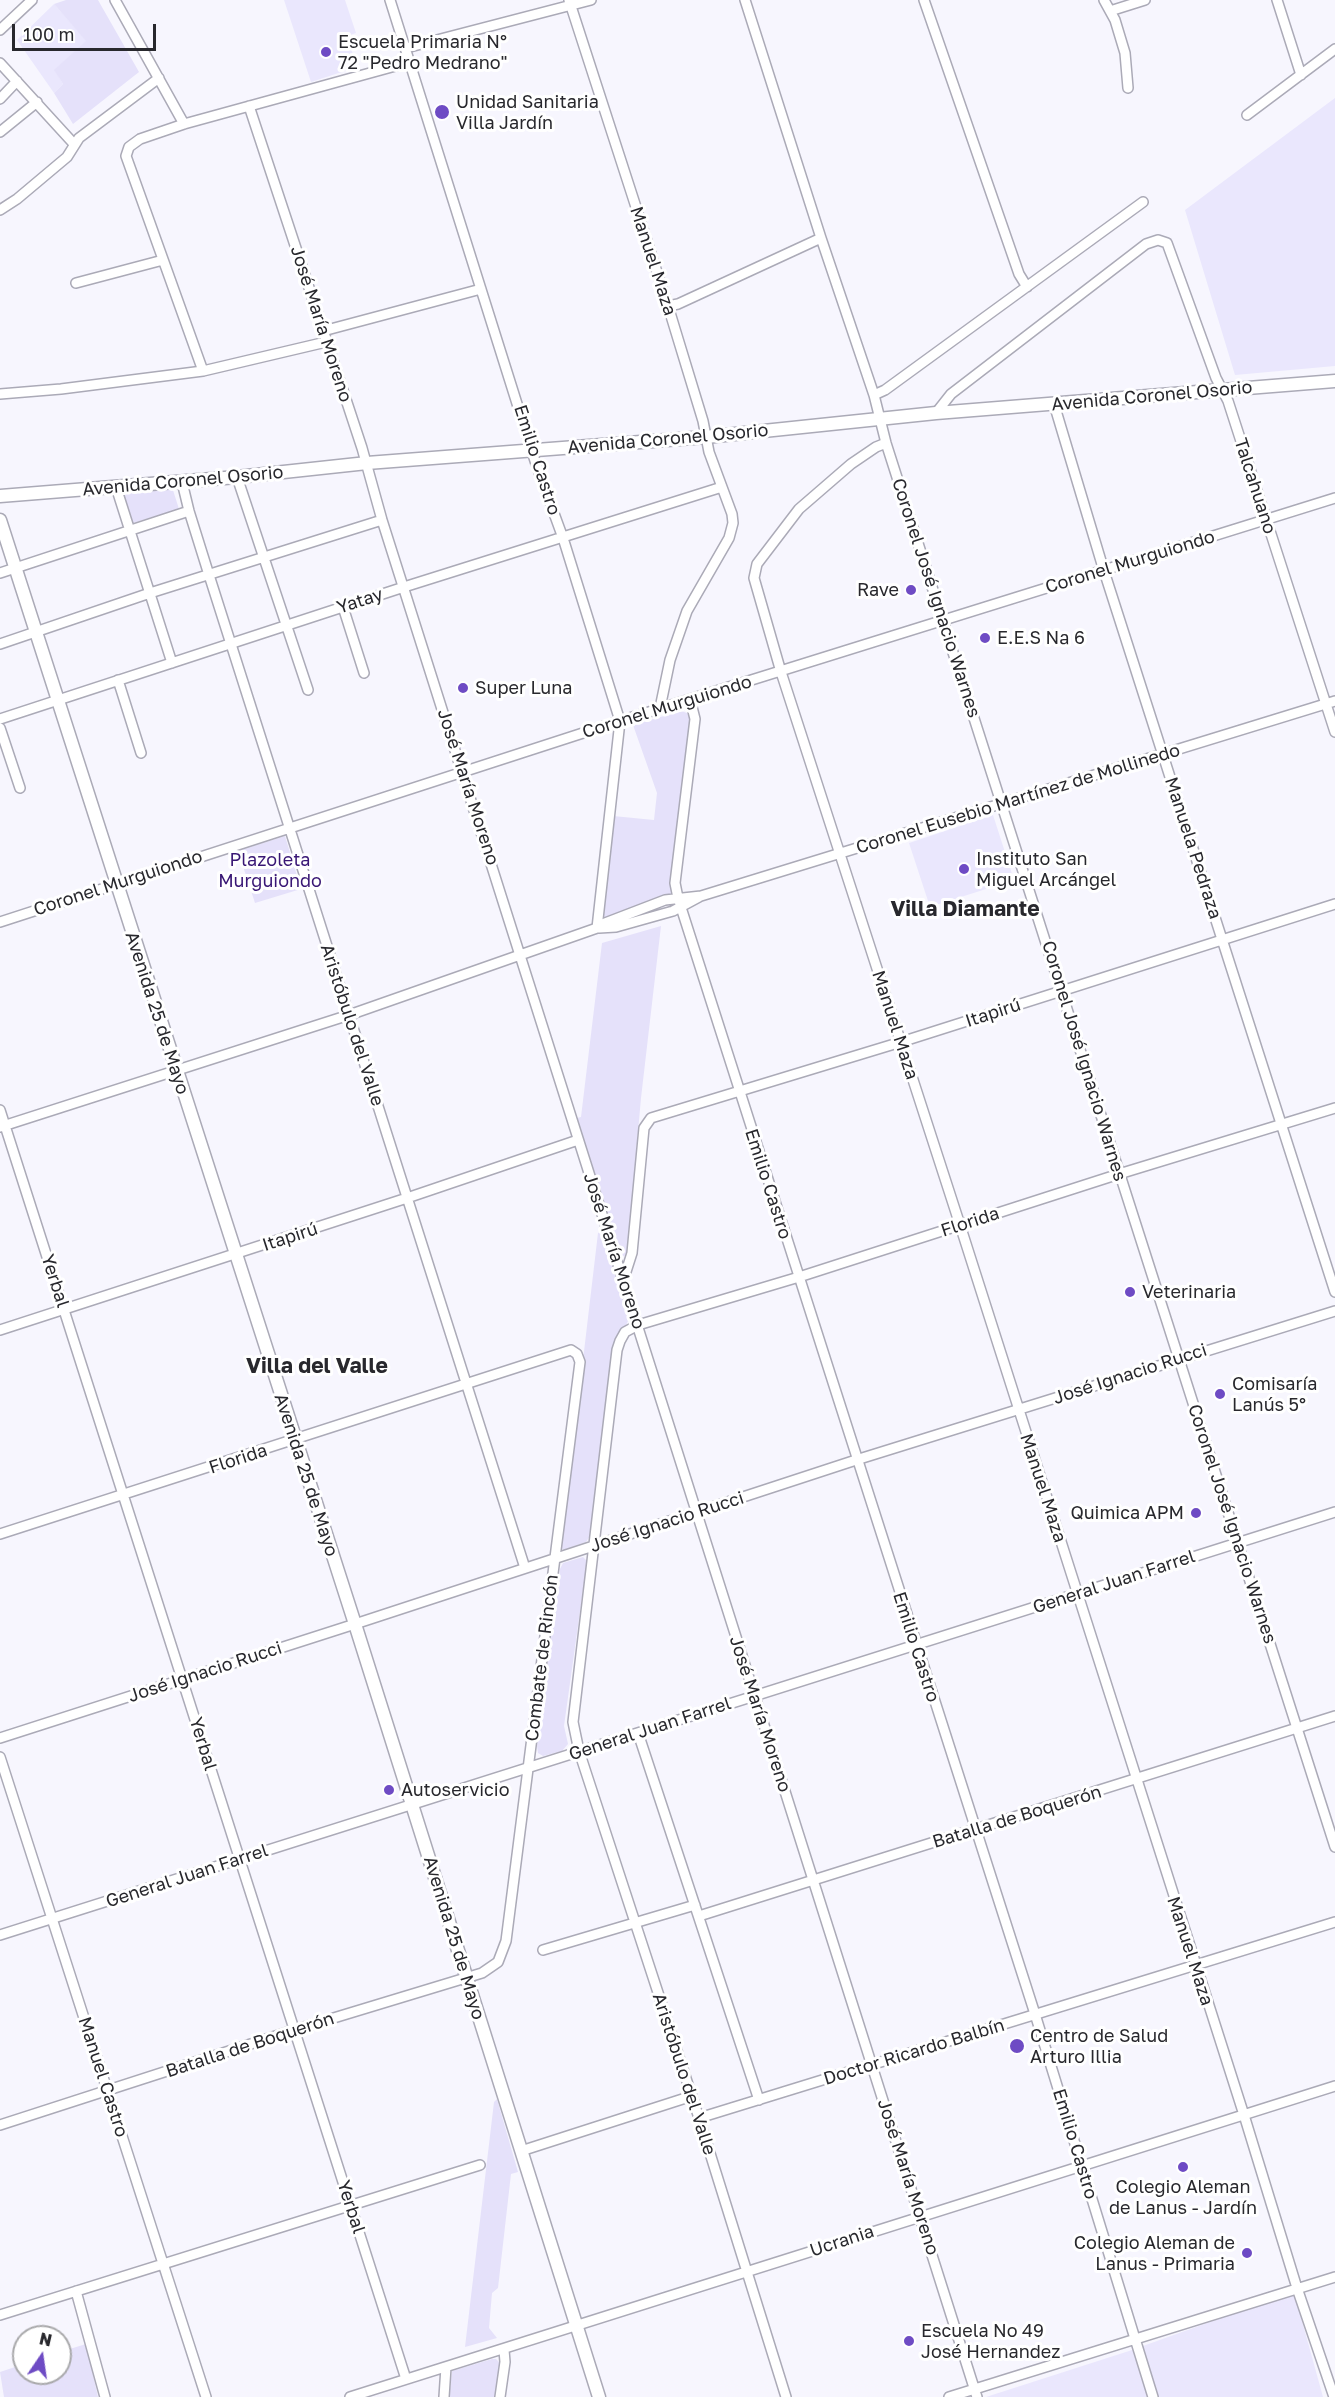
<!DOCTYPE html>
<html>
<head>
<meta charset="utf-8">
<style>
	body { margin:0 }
	#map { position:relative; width:1335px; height:2397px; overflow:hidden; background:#f7f6fe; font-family:"Golos Text",sans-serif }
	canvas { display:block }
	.north { position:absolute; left:12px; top:2325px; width:60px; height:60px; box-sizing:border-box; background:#fff; border:2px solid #a9a9ab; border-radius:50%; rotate:13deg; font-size:16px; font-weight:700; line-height:24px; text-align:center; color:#28282d }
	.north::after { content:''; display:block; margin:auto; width:21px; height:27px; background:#6e4bc4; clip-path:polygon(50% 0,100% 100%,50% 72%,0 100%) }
	.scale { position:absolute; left:12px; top:24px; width:144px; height:27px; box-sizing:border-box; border:3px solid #28282d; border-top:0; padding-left:8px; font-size:18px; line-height:21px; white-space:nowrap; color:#28282d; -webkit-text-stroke:4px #fff; paint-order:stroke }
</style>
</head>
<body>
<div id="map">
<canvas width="1335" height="2397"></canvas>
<div class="north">N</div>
<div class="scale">100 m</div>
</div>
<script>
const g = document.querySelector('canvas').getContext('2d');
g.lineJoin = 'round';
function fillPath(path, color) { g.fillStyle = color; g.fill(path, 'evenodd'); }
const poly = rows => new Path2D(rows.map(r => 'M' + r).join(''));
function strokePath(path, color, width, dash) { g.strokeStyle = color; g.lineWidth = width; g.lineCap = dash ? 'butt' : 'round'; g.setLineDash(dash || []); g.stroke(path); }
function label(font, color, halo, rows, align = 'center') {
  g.font = font + ' "Golos Text",sans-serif'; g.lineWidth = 6; g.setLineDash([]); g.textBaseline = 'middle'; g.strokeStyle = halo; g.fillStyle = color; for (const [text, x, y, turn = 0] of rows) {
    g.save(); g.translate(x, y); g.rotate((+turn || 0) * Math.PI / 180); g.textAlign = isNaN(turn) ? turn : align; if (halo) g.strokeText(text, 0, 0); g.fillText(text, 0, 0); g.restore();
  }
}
fillPath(poly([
	[284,0,345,0,356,33,347,36,357,67,311,82],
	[54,4,87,41,55,70,63,84,54,93,17,40],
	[1335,98,1335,366,1235,375,1185,210],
	[993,815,1014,880,930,907,909,843],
	[1294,2292,1323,2397,986,2397,1129,2351]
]), '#eae7fd');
fillPath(poly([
	[66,0,98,0,139,72,73,124,54,93,63,84,54,70,86,41,54,4],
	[172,487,179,509,133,523,122,491],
	[681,711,687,713,692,723,671,895,600,920,613,816,654,820,657,793,633,725],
	[285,836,301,889,255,903,238,851],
	[661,926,641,1098,627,1255,621,1257,577,1118,581,1117,602,943],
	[603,1231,630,1317,614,1349,590,1536,586,1542,563,1550,561,1546,598,1233],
	[583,1557,587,1561,564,1726,568,1744,562,1751,543,1756,538,1753,537,1746,560,1569,563,1563],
	[497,2099,518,2172,511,2174,498,2288,492,2293,489,2328,497,2338,465,2347,494,2102],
	[86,2344,98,2397,4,2397,0,2372,24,2364,24,2373,60,2373,60,2352],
	[492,2359,496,2359,501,2364,497,2397,449,2397,452,2371]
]), '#e5e1fa');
const street = poly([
	[115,0,184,124],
	[390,0,536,464,563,538,620,721,597,928],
	[569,0,668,306,703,421,709,452,732,514,733,523,729,538,687,611,670,660,660,708],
	[745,0,821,238,874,395,886,443,1335,1847],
	[924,0,1019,274,1027,287],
	[1104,0,1115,20,1125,53,1128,88],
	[1277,0,1301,75],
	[1110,11,1145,0],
	[0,30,32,0],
	[406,48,591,0],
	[0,63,74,144],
	[0,99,17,81],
	[249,106,362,448,382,520,977,2397],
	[1247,115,1335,49],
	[0,132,37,102],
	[0,210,17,199,67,157,79,138,159,78],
	[76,283,163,260],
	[668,306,678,304,821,238],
	[323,331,481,289],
	[203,371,126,156,129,147,140,139,184,124,410,62],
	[0,394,61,389,203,371,326,342],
	[874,395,885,390,1143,202],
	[1054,404,1104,571,1335,1292],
	[936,413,951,394,1146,244,1158,240,1167,243,1216,378,1228,401,1335,732],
	[886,443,876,447,851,464,799,509,757,564,754,578,781,672,960,1225,1244,2115,1297,2288,1334,2397],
	[237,477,308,690],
	[182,482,189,511,209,575,525,1568],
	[116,487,172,663],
	[0,573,189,511],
	[343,607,364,673],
	[0,644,150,593,382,520],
	[118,680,141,753],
	[690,699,695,719,675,883,678,898,1035,2014,1153,2397],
	[0,719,404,587,722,487],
	[0,728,20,788],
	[0,922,620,721,1335,498],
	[599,928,616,927,673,911,699,897],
	[0,1110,406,2379],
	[0,1127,349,1015,597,928,605,923,665,900,701,896,1335,701],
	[624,1278,632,1253,644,1128,651,1118,901,1042,1335,904],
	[0,1330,407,1198,578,1140],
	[0,1534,571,1350,577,1354,580,1362,506,1941,498,1962,482,1973,294,2030,0,2125],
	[638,1733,759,2100],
	[0,1738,355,1624,856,1460,1335,1311],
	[0,1757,206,2397],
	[699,1916,1335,1716],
	[0,1935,1335,1512],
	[543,1950,695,1905],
	[699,2118,1335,1922],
	[521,2151,692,2096],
	[76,2291,105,2397],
	[0,2315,480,2165],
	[350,2397,1335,2086],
	[444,2397,446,2367],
	[500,2397,505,2362,504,2350],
	[786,2397,699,2118,579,1751,573,1722,617,1350,620,1341,625,1332,638,1325,799,1277,1119,1174,1335,1108],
	[949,2397,1335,2277]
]);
const secondary = poly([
	[0,496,237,477,367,463,706,437,936,413,1335,381],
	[0,520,355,1624,599,2397]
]);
strokePath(street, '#abaab7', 12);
strokePath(secondary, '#abaab7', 15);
strokePath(street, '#fff', 9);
strokePath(secondary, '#fff', 12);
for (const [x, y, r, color] of [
	[326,52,6,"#6e4bc4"],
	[442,112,8,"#6e4bc4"],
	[911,590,6,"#6e4bc4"],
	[985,638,6,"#6e4bc4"],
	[463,688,6,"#6e4bc4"],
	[964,869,6,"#6e4bc4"],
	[1130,1292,6,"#6e4bc4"],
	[1220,1394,6,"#6e4bc4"],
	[1196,1513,6,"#6e4bc4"],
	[389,1790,6,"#6e4bc4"],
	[1017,2046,8,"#6e4bc4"],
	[1183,2167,6,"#6e4bc4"],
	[1247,2253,6,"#6e4bc4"],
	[909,2341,6,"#6e4bc4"]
]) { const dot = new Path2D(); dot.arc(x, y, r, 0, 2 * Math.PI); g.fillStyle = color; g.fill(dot); strokePath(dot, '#fff', 2); }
label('18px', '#28282d', '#fff', [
	["Escuela Primaria N°",338,42],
	["72 \"Pedro Medrano\"",338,63],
	["Unidad Sanitaria",456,102],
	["Villa Jardín",456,123],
	["Rave",899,590,"right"],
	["E.E.S Nª 6",997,638],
	["Super Luna",475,688],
	["Instituto San",976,859],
	["Miguel Arcángel",976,880],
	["Veterinaria",1142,1292],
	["Comisaría",1232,1384],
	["Lanús 5°",1232,1405],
	["Quimica APM",1184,1513,"right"],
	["Autoservicio",401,1790],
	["Centro de Salud",1030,2036],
	["Arturo Illia",1030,2057],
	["Colegio Aleman",1183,2187,"center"],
	["de Lanus - Jardín",1183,2208,"center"],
	["Colegio Aleman de",1235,2243,"right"],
	["Lanus - Primaria",1235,2264,"right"],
	["Escuela No 49",921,2331],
	["José Hernandez",921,2352]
], 'left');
label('18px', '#28282d', '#fff', [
	["Manuel Maza",653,261,72],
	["José María Moreno",321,324,72],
	["Avenida Coronel Osorio",1152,396,-5],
	["Avenida Coronel Osorio",668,439,-5],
	["Emilio Castro",537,460,72],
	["Avenida Coronel Osorio",183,481,-5],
	["Talcahuano",1255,486,72],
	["Coronel Murguiondo",1130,562,-17],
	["Coronel José Ignacio Warnes",936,598,72],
	["Yatay",360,601,-18],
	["Coronel Murguiondo",667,707,-17],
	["José María Moreno",468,787,72],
	["Coronel Eusebio Martínez de Mollinedo",1018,799,-17],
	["Manuela Pedraza",1193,848,72],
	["Coronel Murguiondo",118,883,-18],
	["Avenida 25 de Mayo",157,1013,72],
	["Itapirú",993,1013,-18],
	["Aristóbulo del Valle",352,1025,72],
	["Manuel Maza",895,1025,72],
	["Coronel José Ignacio Warnes",1084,1061,73],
	["Emilio Castro",768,1184,72],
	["Florida",970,1222,-18],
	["Itapirú",290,1237,-18],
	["José María Moreno",614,1251,72],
	["Yerbal",55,1281,72],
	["José Ignacio Rucci",1130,1374,-18],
	["Florida",238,1459,-18],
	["Avenida 25 de Mayo",306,1475,72],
	["Manuel Maza",1043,1488,72],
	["José Ignacio Rucci",667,1522,-18],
	["Coronel José Ignacio Warnes",1232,1524,72],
	["General Juan Farrel",1114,1582,-18],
	["Emilio Castro",916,1647,72],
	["Combate de Rincón",542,1658,-83],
	["José Ignacio Rucci",205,1672,-18],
	["José María Moreno",760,1714,72],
	["General Juan Farrel",650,1729,-18],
	["Yerbal",203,1744,73],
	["Batalla de Boquerón",1017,1817,-17],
	["General Juan Farrel",187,1876,-18],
	["Avenida 25 de Mayo",454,1938,73],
	["Manuel Maza",1190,1951,72],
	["Batalla de Boquerón",250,2045,-18],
	["Doctor Ricardo Balbín",914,2052,-17],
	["Aristóbulo del Valle",684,2074,72],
	["Manuel Castro",103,2077,72],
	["Emilio Castro",1075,2144,73],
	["José María Moreno",908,2177,72],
	["Yerbal",351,2207,72],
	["Ucrania",842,2241,-18]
]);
label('18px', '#391775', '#fff', [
	["Plazoleta",270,860],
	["Murguiondo",270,881]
]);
label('bold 21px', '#28282d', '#fff', [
	["Villa Diamante",965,909],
	["Villa del Valle",317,1366]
]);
</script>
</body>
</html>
